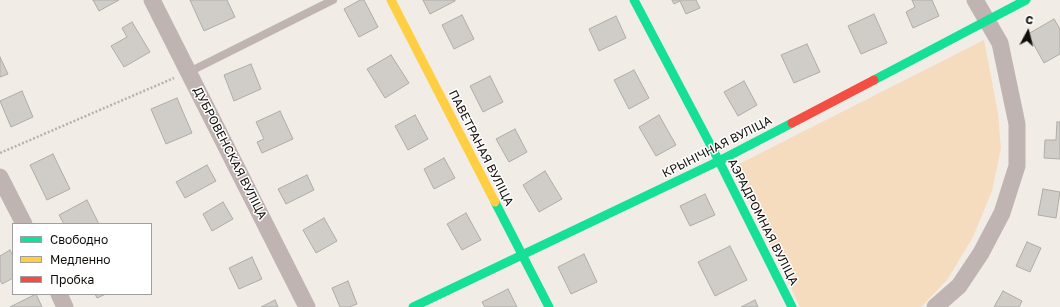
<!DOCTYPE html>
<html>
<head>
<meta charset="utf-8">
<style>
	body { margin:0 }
	#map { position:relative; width:1060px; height:307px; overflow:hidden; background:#f2ece7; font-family:"Golos Text",sans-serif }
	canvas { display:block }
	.legend { position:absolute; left:12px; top:223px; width:140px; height:72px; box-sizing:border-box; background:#fff; border:1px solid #a09f9d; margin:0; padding:5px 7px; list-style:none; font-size:12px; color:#120f0b }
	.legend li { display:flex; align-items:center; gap:8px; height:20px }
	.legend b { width:20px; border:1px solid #a09f9d }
	.north { position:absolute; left:1008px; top:12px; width:40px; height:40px; -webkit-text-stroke:3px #fff; paint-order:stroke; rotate:7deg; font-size:11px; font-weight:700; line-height:16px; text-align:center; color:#120f0b }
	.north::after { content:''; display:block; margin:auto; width:14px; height:18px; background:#120f0b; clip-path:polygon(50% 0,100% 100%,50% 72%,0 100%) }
</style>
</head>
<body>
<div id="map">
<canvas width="1060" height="307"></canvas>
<ul class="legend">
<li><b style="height:5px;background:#16e098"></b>Свободно</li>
<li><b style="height:5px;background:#ffcf43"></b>Медленно</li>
<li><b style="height:5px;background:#f24e42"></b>Пробка</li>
</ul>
<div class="north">С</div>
</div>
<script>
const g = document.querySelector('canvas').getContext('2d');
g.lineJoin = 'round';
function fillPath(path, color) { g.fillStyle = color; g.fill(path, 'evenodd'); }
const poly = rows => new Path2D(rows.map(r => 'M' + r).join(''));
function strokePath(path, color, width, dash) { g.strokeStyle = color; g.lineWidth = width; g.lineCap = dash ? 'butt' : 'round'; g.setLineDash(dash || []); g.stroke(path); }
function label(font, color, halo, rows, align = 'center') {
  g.font = font + ' "Golos Text",sans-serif'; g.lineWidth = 3; g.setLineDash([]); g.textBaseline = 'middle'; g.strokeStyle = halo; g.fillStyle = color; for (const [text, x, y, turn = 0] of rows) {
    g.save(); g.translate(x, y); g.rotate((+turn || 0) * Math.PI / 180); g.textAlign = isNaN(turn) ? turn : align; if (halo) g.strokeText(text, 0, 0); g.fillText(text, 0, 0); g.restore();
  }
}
fillPath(poly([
	[984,40,998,113,1001,148,992,191,973,237,947,280,921,307,800,307,733,167]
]), '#f5dcbe');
const building = poly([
	[93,0,119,0,99,11,93,0],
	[190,0,227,0,235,17,204,31,190,0],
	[360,0,364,0,378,27,359,37,344,9,360,0],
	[423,0,455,0,455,1,430,14,423,0],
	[672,0,696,0,700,8,686,14,680,1,674,4,672,0],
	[912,0,932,0,939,16,913,28,906,12,915,7,912,0],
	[874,14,887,43,861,54,848,26,874,14],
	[462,15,474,39,454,49,442,25,462,15],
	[616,16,626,38,599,51,589,29,616,16],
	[1054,19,1060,29,1060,54,1044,63,1028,34,1054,19],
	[132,22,150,52,124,67,111,46,127,37,122,28,132,22],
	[807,44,820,72,794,83,781,55,807,44],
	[391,55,409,83,385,98,367,69,391,55],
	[0,57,8,74,0,77,0,57],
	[251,64,261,89,234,101,224,75,251,64],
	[634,70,649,98,629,109,614,80,634,70],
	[490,76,503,102,483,112,470,86,490,76],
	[744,81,757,105,738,116,724,92,744,81],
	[22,91,33,117,11,127,0,101,22,91],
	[177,98,192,133,166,144,151,109,177,98],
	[280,111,293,139,262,153,257,142,264,139,256,122,280,111],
	[415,115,428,139,408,150,395,126,415,115],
	[659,115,676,145,656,156,639,127,659,115],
	[1057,122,1060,122,1060,159,1044,158,1045,140,1056,140,1057,122],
	[515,129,527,152,509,162,496,139,515,129],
	[53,154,70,189,47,200,30,165,53,154],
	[444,158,455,178,434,189,424,169,444,158],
	[207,165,216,181,185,198,176,182,207,165],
	[545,171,562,199,539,212,523,185,545,171],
	[307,175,314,190,286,204,278,189,307,175],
	[1043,189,1060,192,1056,218,1038,215,1043,189],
	[705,194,715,215,690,226,680,206,705,194],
	[87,200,99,224,64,224,59,215,87,200],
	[223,202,233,219,212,231,203,214,223,202],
	[466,213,481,240,462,250,447,224,466,213],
	[324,218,337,241,316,253,303,230,324,218],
	[1027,242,1041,248,1030,272,1016,266,1027,242],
	[730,246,747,280,715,296,698,262,730,246],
	[10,250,13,256,13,278,2,284,0,280,0,256,10,250],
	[584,254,597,282,571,294,558,267,584,254],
	[252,257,262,279,239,289,229,268,252,257],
	[348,281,357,304,349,307,340,307,332,288,348,281],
	[508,289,517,307,485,307,482,302,508,289],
	[1003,291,1022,301,1019,307,994,307,1003,291],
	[36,294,42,307,10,307,36,294],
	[95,294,106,294,97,298,95,294],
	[275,300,278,307,261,307,275,300],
	[755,300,758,307,741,307,755,300]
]);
fillPath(building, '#d0ccc7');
strokePath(building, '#afaca8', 1);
strokePath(poly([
	[0,153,174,78]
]), '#b8b0ad', 2.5, [2, 2]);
strokePath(poly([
	[189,72,333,0]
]), '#bfb4b1', 8);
strokePath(poly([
	[152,0,307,307],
	[0,177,24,224],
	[59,294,65,307],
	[935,307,959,286,981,253,1002,213,1017,166,1017,124,1000,43,975,0]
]), '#bfb4b1', 17);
strokePath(poly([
	[634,0,719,161,792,307],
	[874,80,1026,0],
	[495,202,549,307],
	[413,307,719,161,792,123]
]), '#16e098', 9);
strokePath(poly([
	[391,0,495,202]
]), '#ffcf43', 9);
strokePath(poly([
	[792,123,874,80]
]), '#f24e42', 9);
label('12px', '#120f0b', '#fff', [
	["КРЫНІЧНАЯ ВУЛІЦА",717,147,-27],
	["ПАВЕТРАНАЯ ВУЛІЦА",481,148,63],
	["ДУБРОВЕНСКАЯ ВУЛІЦА",230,153,63],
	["АЭРАДРОМНАЯ ВУЛІЦА",763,222,63]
]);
</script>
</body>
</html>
